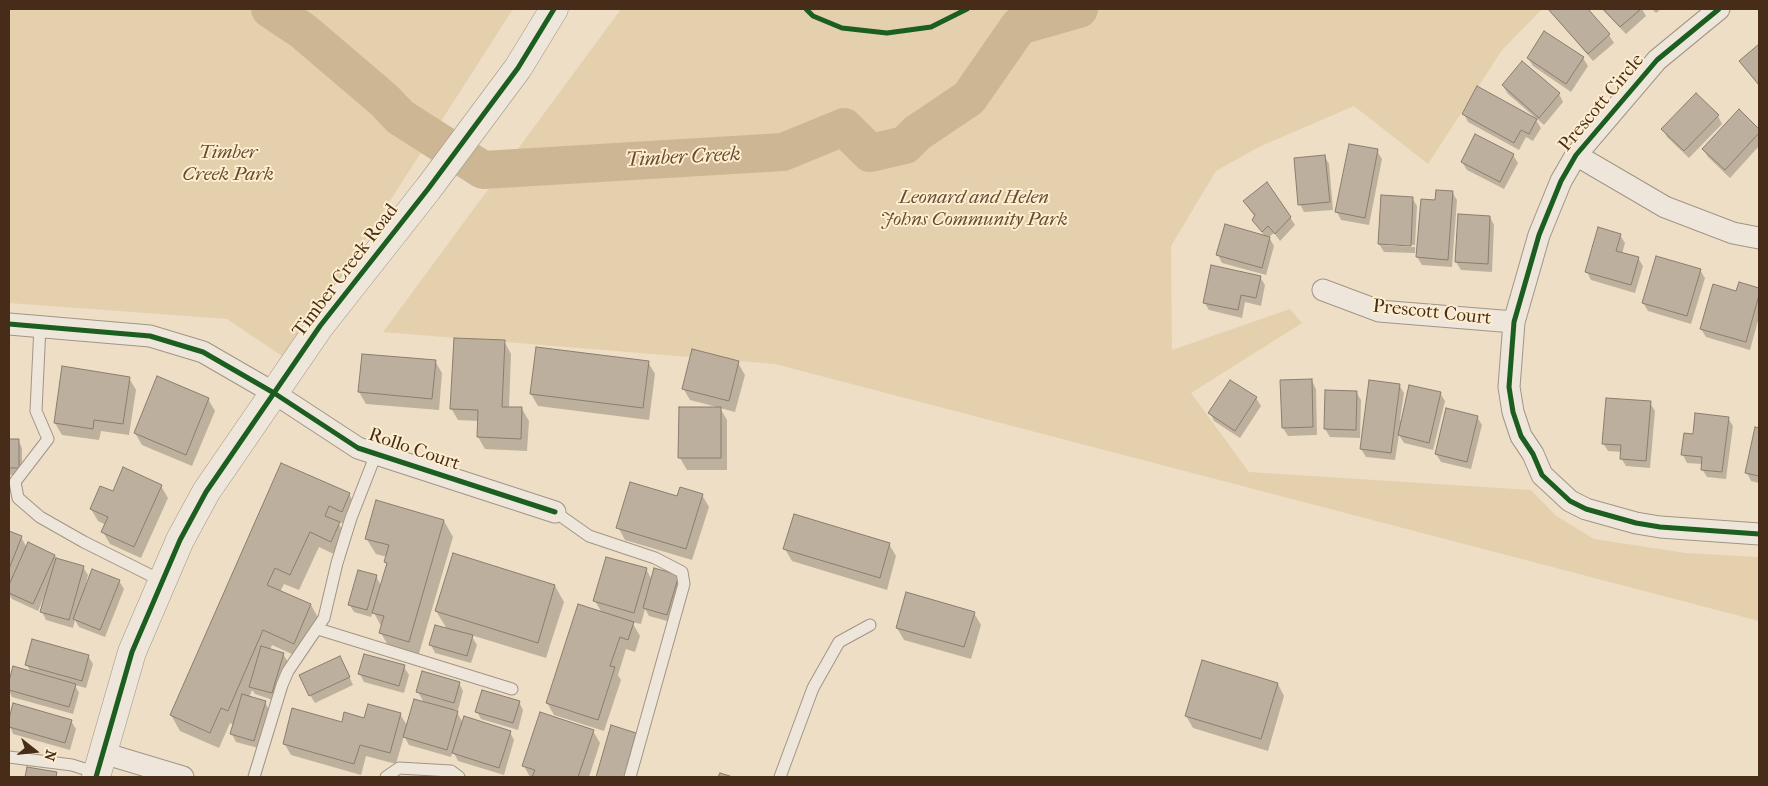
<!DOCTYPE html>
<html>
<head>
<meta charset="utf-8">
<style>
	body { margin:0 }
	#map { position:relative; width:1768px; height:786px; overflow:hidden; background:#eddec5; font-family:"IM FELL French Canon",serif }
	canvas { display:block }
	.frame { position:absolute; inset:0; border:10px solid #462c19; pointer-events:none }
	.north { position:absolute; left:10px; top:726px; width:50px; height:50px; -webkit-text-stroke:4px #feedce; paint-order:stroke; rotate:106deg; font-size:14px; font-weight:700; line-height:20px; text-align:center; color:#462c19 }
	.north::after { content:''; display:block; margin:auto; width:18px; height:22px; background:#462c19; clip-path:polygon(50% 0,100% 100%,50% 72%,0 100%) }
</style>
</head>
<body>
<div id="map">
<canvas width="1768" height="786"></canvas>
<div class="frame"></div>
<div class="north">N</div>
</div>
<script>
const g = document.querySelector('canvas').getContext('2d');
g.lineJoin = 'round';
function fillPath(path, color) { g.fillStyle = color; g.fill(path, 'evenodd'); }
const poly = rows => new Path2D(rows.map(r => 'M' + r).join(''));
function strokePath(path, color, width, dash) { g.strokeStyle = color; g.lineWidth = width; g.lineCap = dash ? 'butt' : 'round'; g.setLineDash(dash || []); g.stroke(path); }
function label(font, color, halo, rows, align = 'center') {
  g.font = font + ' "IM FELL French Canon",serif'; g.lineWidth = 4; g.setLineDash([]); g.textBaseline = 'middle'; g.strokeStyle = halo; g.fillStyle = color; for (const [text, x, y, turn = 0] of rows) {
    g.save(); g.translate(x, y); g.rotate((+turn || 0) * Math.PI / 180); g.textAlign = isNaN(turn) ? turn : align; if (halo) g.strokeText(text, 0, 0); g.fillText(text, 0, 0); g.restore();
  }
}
fillPath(poly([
	[9,9,513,9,288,360,227,319,9,303],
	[621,9,1542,9,1502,50,1428,164,1354,106,1259,147,1216,171,1171,246,1172,350,1290,309,1302,323,1191,393,1249,472,1531,490,1555,515,1594,539,1686,553,1759,557,1759,621,775,364,383,332]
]), '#e5d0ad');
fillPath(poly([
	[1548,9,1586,9,1609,35,1614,43,1593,61],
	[1602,9,1642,9,1646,16,1626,34],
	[1652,9,1661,9,1656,13],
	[1759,45,1759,86,1740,61],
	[1528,58,1583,58,1588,66,1571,92,1533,66],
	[1503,86,1559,94,1563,102,1544,125,1508,94],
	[1739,111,1759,130,1759,146,1730,178,1708,157,1703,149],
	[1464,114,1536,120,1541,128,1533,141,1526,137,1519,150,1468,122],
	[1718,116,1722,124,1689,158,1667,137,1663,129],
	[1377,151,1382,159,1369,225,1341,220,1337,212],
	[1513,155,1518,163,1504,189,1467,170,1462,162],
	[1325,157,1329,164,1333,210,1304,212,1300,204],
	[1452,192,1457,200,1452,267,1422,265,1417,257],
	[1412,198,1417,206,1415,245,1382,243,1382,245,1415,247,1415,253,1384,252,1379,244],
	[1244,202,1290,217,1295,225,1280,241,1274,233,1269,237,1274,246,1266,275,1222,263,1218,255,1265,237,1259,228,1254,220,1255,217],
	[1490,217,1494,225,1492,272,1461,270,1456,262],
	[1620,235,1625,243,1622,254,1638,258,1643,266,1635,293,1591,280,1587,272],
	[1656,257,1700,270,1705,278,1691,324,1648,311,1643,303],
	[1260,277,1265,285,1261,306,1245,302,1242,318,1209,310,1204,302],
	[1739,283,1759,289,1759,317,1750,350,1706,337,1701,329,1737,292],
	[504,341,511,354,509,408,522,409,529,421,527,451,485,449,478,437,479,421,458,420,451,408],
	[537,348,648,362,655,374,649,420,538,406,531,394],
	[435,361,442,373,439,410,366,404,359,392],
	[738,363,745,375,735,412,720,408,727,420,727,470,687,470,680,458,717,407,690,400,683,388],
	[129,378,136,390,129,435,101,431,99,440,62,435,55,423],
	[1312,381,1316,389,1317,435,1288,436,1283,428],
	[1399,385,1404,393,1400,420,1402,421,1440,393,1445,401,1433,450,1404,443,1399,435,1395,460,1366,457,1361,449],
	[1326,391,1356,392,1361,400,1360,438,1330,437,1325,429],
	[1256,398,1261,406,1240,438,1214,421,1210,413],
	[208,399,215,411,192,466,142,445,135,433],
	[1650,403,1655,411,1650,468,1626,466,1621,458,1622,452,1608,451,1603,443],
	[1477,417,1482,425,1471,469,1441,462,1436,454],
	[1728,418,1733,426,1726,479,1707,477,1702,469,1702,464,1687,463,1683,455,1694,435],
	[1756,428,1759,429,1759,483,1751,481,1747,473],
	[9,440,18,440,22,448,22,475,9,475],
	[282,465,349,494,358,510,351,527,337,521,348,539,340,557,319,547,299,590,284,584,280,592,311,605,320,621,303,659,272,645,270,650,283,654,288,662,276,701,255,694,252,690,249,698,265,702,269,710,258,748,236,742,232,734,234,725,230,723,219,748,180,731,171,715],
	[161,486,168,498,141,558,110,544,103,532,106,525,98,521,91,509,113,493],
	[702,495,709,507,692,560,625,540,618,527,678,498],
	[444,521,453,537,418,657,390,649,381,633,382,628,373,611,371,617,354,612,349,604,376,576,381,586,387,565,385,562,387,557,376,554,366,538],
	[9,532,21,537,27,548,55,556,57,560,83,567,88,575,85,587,119,581,124,589,105,637,79,627,75,620,73,628,46,620,42,612,46,597,44,597,38,611,12,599,10,596,9,598],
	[889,544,896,556,887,590,792,561,785,549],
	[646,569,652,580,678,576,682,584,671,622,649,616,645,609,641,624,632,622,640,636,635,652,626,649,618,675,621,680,604,731,554,715,547,703,602,613,595,601],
	[555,586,564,602,546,658,471,635,477,645,471,663,435,653,431,645,447,629,436,611],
	[974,613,981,625,971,659,904,640,897,628],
	[88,656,93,664,86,688,75,685,79,693,73,714,12,697,9,691,14,668,31,672,26,664],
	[344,665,353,685,315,703,310,695],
	[404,667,409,675,404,693,364,682,360,674],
	[459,683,463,691,458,710,455,709,463,723,510,732,514,740,504,775,458,761,453,751,451,757,409,745,404,736,396,764,366,756,361,775,291,755,284,743,342,724,400,714,408,727,424,703,418,692],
	[1278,684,1284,696,1268,751,1193,728,1186,716],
	[519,702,523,710,518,730,481,719,477,712],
	[14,704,71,721,76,729,70,750,13,734,9,724],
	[612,727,635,734,642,746,633,777,597,777],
	[593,731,600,743,589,777,530,777,524,766]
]), '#0003');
strokePath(poly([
	[270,9,303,31,385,101,400,117,483,170,783,152,844,127,870,153,905,145,917,133,969,98,1019,26,1079,9]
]), '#cdb694', 38);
const building = poly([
	[1548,9,1588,9,1610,34,1588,54,1548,9],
	[1603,9,1641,9,1620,27,1603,9],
	[1544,31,1584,57,1566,84,1527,58,1544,31],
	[1759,44,1759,85,1739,61,1759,44],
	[1522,61,1560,93,1539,118,1502,85,1522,61],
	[1477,86,1537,119,1529,134,1521,130,1514,143,1462,114,1477,86],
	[1696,93,1719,115,1684,151,1661,129,1696,93],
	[1739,109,1759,129,1759,133,1725,170,1702,149,1739,109],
	[1475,134,1514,154,1500,182,1461,162,1475,134],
	[1349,144,1378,149,1365,218,1335,212,1349,144],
	[1325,155,1330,202,1298,205,1294,158,1325,155],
	[1267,182,1291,217,1275,234,1268,226,1262,232,1252,220,1255,215,1243,201,1267,182],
	[1436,190,1453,191,1448,260,1416,257,1421,199,1435,200,1436,190],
	[1381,195,1413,197,1411,246,1378,244,1381,195],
	[1458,214,1490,216,1488,264,1455,262,1458,214],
	[1225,224,1270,237,1262,268,1216,255,1225,224],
	[1598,227,1621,234,1616,251,1639,257,1631,285,1585,272,1598,227],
	[1656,256,1701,269,1687,316,1642,303,1656,256],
	[1211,265,1261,276,1256,298,1241,295,1238,310,1203,303,1211,265],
	[1739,282,1759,288,1759,295,1746,342,1700,329,1713,284,1736,291,1739,282],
	[454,338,505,340,502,407,522,407,521,439,477,437,478,410,450,409,454,338],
	[536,347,649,361,643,408,530,394,536,347],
	[692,349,739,361,729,401,682,389,692,349],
	[362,354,436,360,432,399,358,392,362,354],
	[62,366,130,377,123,424,94,420,93,429,54,423,62,366],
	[157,376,209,398,186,455,134,433,157,376],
	[1312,379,1313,427,1282,428,1280,380,1312,379],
	[1230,380,1257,397,1235,431,1208,413,1230,380],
	[1369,380,1400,384,1391,453,1360,449,1369,380],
	[1409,385,1441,392,1429,443,1398,435,1409,385],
	[1325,390,1357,391,1356,430,1324,429,1325,390],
	[1606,398,1651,401,1646,461,1620,459,1621,445,1602,444,1606,398],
	[679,407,721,407,721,458,678,458,679,407],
	[1446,408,1478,416,1467,462,1435,454,1446,408],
	[1695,413,1729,417,1722,472,1701,470,1702,457,1681,455,1684,433,1693,434,1695,413],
	[1755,427,1759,428,1759,476,1745,473,1755,427],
	[9,439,19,439,19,468,9,468,9,439],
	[281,463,350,493,342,512,329,506,325,516,340,522,331,542,310,532,290,575,275,568,267,585,311,604,294,644,263,630,228,711,221,708,210,733,170,715,281,463],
	[123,467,162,485,134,547,101,532,108,517,90,509,100,486,113,491,123,467],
	[630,482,677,496,680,487,703,494,686,549,616,528,630,482],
	[376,500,444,520,409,642,379,633,384,616,372,613,387,563,384,562,389,545,365,539,376,500],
	[794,514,890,543,880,578,783,549,794,514],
	[9,531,22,536,9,569,9,531],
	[28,542,55,555,33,604,9,593,9,585,28,542],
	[453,553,555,585,538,643,435,611,453,553],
	[606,557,647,568,634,613,593,601,606,557],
	[56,558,84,566,69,620,40,612,56,558],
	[654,568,679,575,667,615,643,608,654,568],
	[92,569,120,580,100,630,73,619,92,569],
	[358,570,377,575,367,610,348,605,358,570],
	[906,592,975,612,964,647,896,628,906,592],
	[578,604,634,622,628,640,620,637,610,666,615,667,598,720,546,703,578,604],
	[435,625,473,635,467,656,429,645,435,625],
	[32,639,89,655,82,681,25,665,32,639],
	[261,646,284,653,272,693,249,687,261,646],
	[364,654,405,665,399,686,358,674,364,654],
	[340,656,350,677,309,696,299,675,340,656],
	[1202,660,1278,683,1261,739,1185,716,1202,660],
	[13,666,76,684,69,707,9,690,9,681,13,666],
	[422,671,460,682,454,703,416,692,422,671],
	[482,690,520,701,513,723,475,712,482,690],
	[242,694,266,701,254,741,230,734,242,694],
	[414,699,458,711,447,750,403,737,414,699],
	[13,703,72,720,65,743,9,727,9,719,13,703],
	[368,704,401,713,390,753,360,745,354,764,283,744,292,708,342,722,344,712,364,718,368,704],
	[540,712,594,730,578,777,532,777,535,770,522,766,540,712],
	[464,716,511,731,499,768,452,753,464,716],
	[611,725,636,733,624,777,596,777,611,725],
	[27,767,57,772,56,777,25,777,27,767],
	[720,773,733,777,718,777,720,773]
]);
fillPath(building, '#bcaf9d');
strokePath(building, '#897d6f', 1);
const service = poly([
	[40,326,36,411,48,439,15,482,18,498,40,517,84,542,162,581],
	[555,512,589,536,655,558,682,572,684,584,630,777],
	[318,629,512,689],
	[9,757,72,765,97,773],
	[254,777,282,685,288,671,324,618,337,563,351,518,376,454],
	[386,777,399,768,451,771,459,777],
	[780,777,813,688,839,642,870,625]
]);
const minor = poly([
	[1719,9,1657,60,1576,155,1561,181,1539,235,1514,322,1509,387,1513,412,1521,436,1533,454,1542,475,1570,501,1586,509,1636,523,1660,527,1759,534],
	[1576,155,1665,207,1733,233,1759,238],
	[1323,290,1379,311,1514,322],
	[9,324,150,336,203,352,274,393,358,448,555,512],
	[103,753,183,777]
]);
const tertiary = poly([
	[96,777,132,652,180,540,206,492,320,326,428,189,518,68,554,9]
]);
strokePath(service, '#a19585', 13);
strokePath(minor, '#a19585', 23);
strokePath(tertiary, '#a19585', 29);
strokePath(poly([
	[806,9,813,16,842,28,887,33,931,27,967,9]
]), '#b0a89c', 3, [1, 2.5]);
strokePath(service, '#eee6da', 11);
strokePath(minor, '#eee6da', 21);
strokePath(tertiary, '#eee6da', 28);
strokePath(poly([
	[806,9,813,16,842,28,887,33,931,27,967,9],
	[1719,9,1657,60,1576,155,1561,181,1539,235,1514,322,1509,387,1513,412,1521,436,1533,454,1542,475,1570,501,1586,509,1636,523,1660,527,1759,534],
	[9,324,150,336,203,352,274,393,358,448,555,512],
	[96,777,132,652,180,540,206,492,320,326,428,189,518,68,554,9]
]), '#1b5e20', 5);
label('19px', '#462c19', '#feedce', [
	["Prescott Circle",1602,103,-50],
	["Timber Creek Road",346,271,-53],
	["Prescott Court",1432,313,6],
	["Rollo Court",414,450,19]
]);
label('italic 19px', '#654a33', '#feedce', [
	["Timber",228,153],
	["Creek Park",228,175],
	["Leonard and Helen",974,198],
	["Johns Community Park",974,220]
]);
label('italic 20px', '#644a32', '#feedce', [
	["Timber Creek",683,158,-3]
]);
</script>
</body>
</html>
